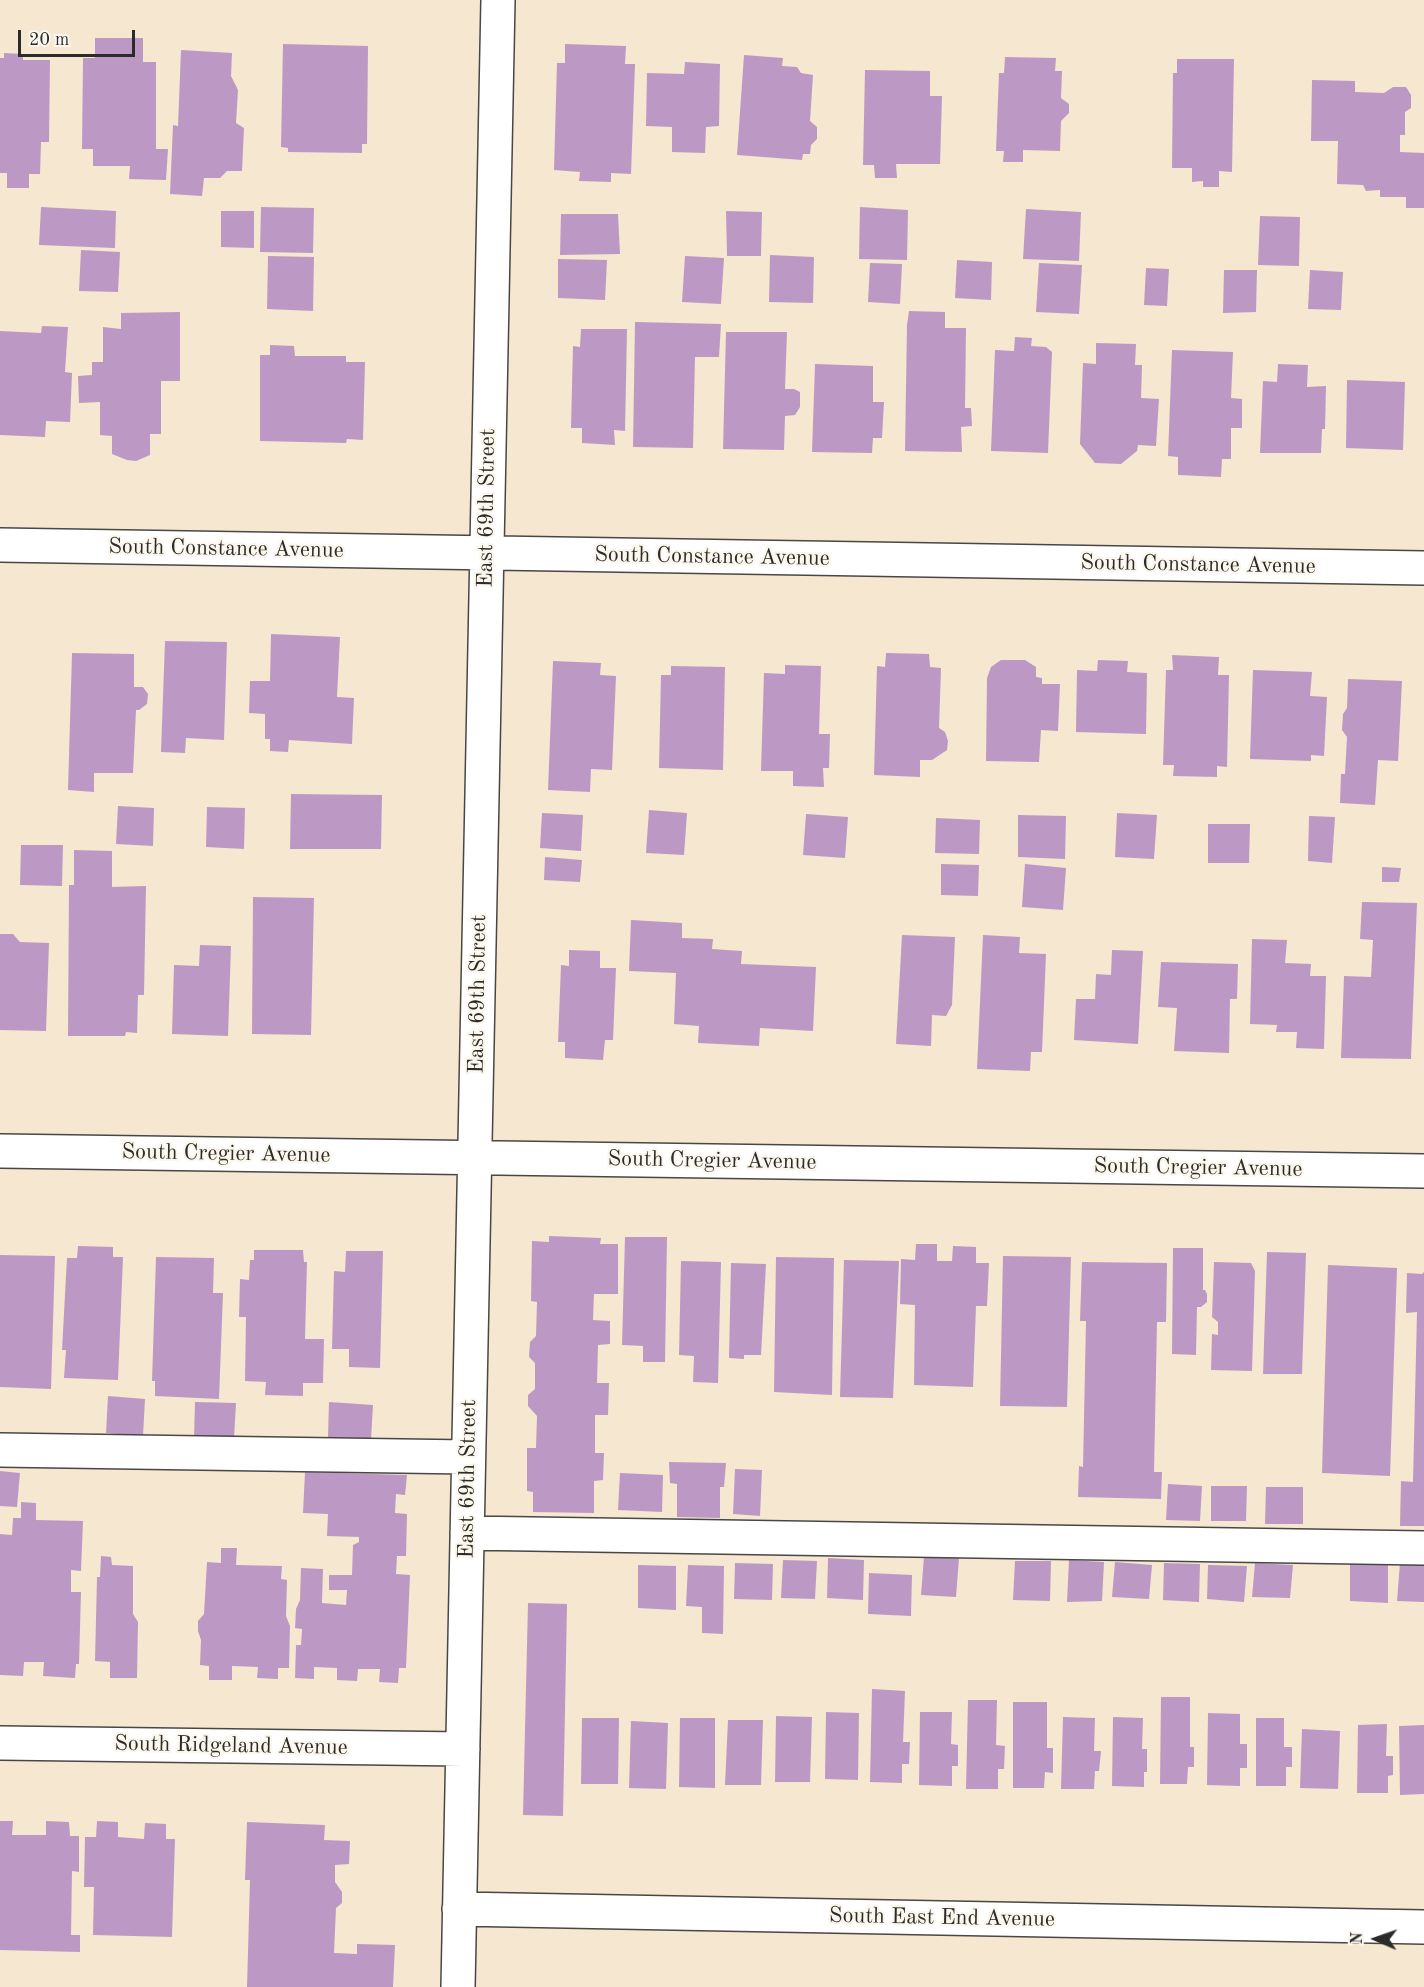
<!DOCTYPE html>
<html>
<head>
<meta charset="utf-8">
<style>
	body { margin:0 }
	#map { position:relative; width:1424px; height:1987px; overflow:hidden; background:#f6e7d1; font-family:"Old Standard TT",serif }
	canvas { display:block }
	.north { position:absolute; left:1346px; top:1909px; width:60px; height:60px; -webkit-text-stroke:4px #fbf7ec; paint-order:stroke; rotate:272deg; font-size:16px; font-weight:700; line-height:24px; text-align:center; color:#2b2b2b }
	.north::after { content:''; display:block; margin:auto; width:21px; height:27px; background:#2b2b2b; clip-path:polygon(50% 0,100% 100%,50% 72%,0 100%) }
	.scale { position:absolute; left:18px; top:30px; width:117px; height:27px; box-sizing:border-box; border:3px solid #2b2b2b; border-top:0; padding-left:8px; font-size:18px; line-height:21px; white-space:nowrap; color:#2b2b2b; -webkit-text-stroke:4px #fbf7ec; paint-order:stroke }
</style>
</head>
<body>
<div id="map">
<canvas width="1424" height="1987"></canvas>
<div class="north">N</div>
<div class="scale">20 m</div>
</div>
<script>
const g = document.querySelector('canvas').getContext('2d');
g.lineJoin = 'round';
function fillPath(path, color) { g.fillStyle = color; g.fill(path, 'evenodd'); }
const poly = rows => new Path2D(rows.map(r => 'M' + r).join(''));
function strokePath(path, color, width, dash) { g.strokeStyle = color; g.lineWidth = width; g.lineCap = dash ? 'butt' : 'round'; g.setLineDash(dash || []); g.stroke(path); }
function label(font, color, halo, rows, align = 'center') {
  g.font = font + ' "Old Standard TT",serif'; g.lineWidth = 4.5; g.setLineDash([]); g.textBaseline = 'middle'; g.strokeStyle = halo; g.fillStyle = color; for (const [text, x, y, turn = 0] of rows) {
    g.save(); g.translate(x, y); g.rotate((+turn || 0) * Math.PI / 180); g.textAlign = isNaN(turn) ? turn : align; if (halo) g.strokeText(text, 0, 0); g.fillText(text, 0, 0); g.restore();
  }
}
fillPath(poly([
	[95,38,143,38,143,62,156,62,156,149,168,149,166,180,129,179,130,166,93,166,93,149,82,149,83,58,95,58],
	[283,44,368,46,367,144,362,144,362,153,288,152,288,148,281,147],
	[565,44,626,46,625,64,635,64,631,174,611,173,611,182,579,181,580,172,554,170,557,63,565,63],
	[181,50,232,53,231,76,238,90,236,123,244,128,242,171,227,171,220,178,204,178,202,196,170,194,173,125,178,126],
	[4,53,23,54,23,60,50,60,49,142,41,142,40,174,29,174,29,188,7,188,7,173,0,173,0,58,4,58],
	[744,55,783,58,782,66,797,67,801,73,813,75,810,121,817,127,817,139,811,145,810,154,803,154,802,160,737,155],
	[1005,57,1056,58,1055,71,1062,71,1061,98,1069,104,1069,113,1061,121,1060,151,1023,150,1023,162,1003,162,1004,151,996,151,999,73,1004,73],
	[1177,59,1234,59,1232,172,1219,171,1219,187,1203,187,1203,181,1192,182,1192,168,1172,168,1173,73,1177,73],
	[685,62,720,64,719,126,706,127,705,153,672,152,672,127,646,126,647,73,684,74],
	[865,70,930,71,930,96,942,96,940,164,896,164,897,178,875,178,874,165,863,165],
	[1312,80,1355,81,1355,92,1384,93,1393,87,1406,87,1411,95,1411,108,1405,112,1405,135,1400,135,1400,152,1424,153,1424,208,1406,208,1406,197,1380,197,1380,190,1366,191,1363,185,1337,184,1338,141,1311,141],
	[41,207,116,211,115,248,39,245],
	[261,207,314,208,313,253,260,252],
	[860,207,908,210,907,260,859,259],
	[1026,209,1081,212,1079,261,1023,259],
	[221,211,254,211,254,248,221,247],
	[726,211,762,212,761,256,727,256],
	[561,214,618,214,620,254,560,255],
	[1260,216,1300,217,1299,266,1258,265],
	[81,250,120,252,118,292,79,291],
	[770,255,814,257,813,303,769,302],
	[268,256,314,257,313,311,267,309],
	[685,256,724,258,721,304,682,302],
	[558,259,607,260,605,300,558,298],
	[957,260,992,262,991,300,955,298],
	[870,263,902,264,900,304,868,302],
	[1039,263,1082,265,1079,314,1036,312],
	[1146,268,1169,269,1167,306,1144,305],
	[1224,270,1257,270,1256,312,1223,313],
	[1310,270,1343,272,1341,310,1308,309],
	[909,311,945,312,945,328,966,328,965,408,971,408,972,426,961,427,962,452,905,451,907,325],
	[180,312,180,381,161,381,161,434,150,434,150,455,136,461,127,460,112,454,112,436,100,435,100,402,79,403,78,376,92,375,92,362,103,362,103,327,121,329,121,313],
	[635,322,721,324,719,357,695,357,693,448,633,447],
	[42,326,68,327,65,372,72,373,70,422,46,421,45,437,0,435,0,331,41,333],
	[581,329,627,329,625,431,614,430,615,445,582,443,582,428,571,428,573,346,580,347],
	[726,332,787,332,785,389,794,389,800,392,800,407,795,415,785,416,784,450,723,449],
	[1015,337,1032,338,1031,346,1046,347,1052,352,1048,453,991,451,995,350,1014,351],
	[1096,343,1136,344,1135,365,1142,365,1141,398,1159,399,1156,446,1138,445,1137,451,1121,464,1095,463,1080,444,1083,363,1096,364],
	[270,345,294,346,295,356,346,356,346,362,365,362,363,440,347,439,346,443,260,441,260,355,270,355],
	[1172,350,1233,352,1231,398,1242,399,1242,428,1231,428,1231,459,1222,459,1221,477,1178,475,1178,457,1168,456],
	[815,364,873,366,873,402,884,402,882,438,873,438,872,453,812,452],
	[1278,364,1308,365,1307,387,1326,386,1325,429,1322,429,1321,453,1260,453,1263,381,1277,382],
	[1347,380,1405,382,1403,450,1346,448],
	[271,634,340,637,337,697,354,698,352,744,289,740,288,752,270,751,270,739,265,739,265,714,249,713,250,681,270,681],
	[165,641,227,642,224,740,186,738,185,753,161,752],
	[72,653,134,654,134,687,143,687,148,694,147,704,139,710,136,710,133,773,94,773,94,792,68,790],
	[886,653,929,654,930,667,941,668,939,728,945,732,948,741,947,750,932,760,920,760,920,777,874,775,877,666,885,667],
	[1172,655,1219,657,1218,675,1229,675,1227,767,1217,766,1217,777,1173,776,1174,765,1163,765,1166,670,1173,670],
	[1001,660,1025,660,1036,667,1036,677,1042,678,1042,684,1060,684,1058,731,1041,730,1039,762,986,761,987,678,991,667],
	[1098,660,1128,661,1127,672,1147,673,1146,734,1076,732,1077,670,1097,671],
	[553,661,601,663,600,675,616,676,612,770,591,769,590,792,548,790],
	[785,665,821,666,819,734,830,734,829,768,823,768,824,787,793,786,793,771,761,771,764,673,785,674],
	[671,666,725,667,723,770,659,768,661,675,671,675],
	[1253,670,1312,672,1310,696,1327,697,1324,756,1311,755,1311,761,1250,759],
	[1348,679,1402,681,1398,761,1378,760,1375,805,1340,803,1341,774,1345,774,1347,737,1342,730,1343,714,1347,708],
	[291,794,382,795,381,849,290,849],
	[118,806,154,808,153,846,116,844],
	[207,807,245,808,244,849,206,847],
	[649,810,687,813,684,855,646,853],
	[542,813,583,815,581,851,540,848],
	[1117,813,1157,815,1154,859,1115,857],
	[806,814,848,817,845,858,803,855],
	[1018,815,1066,816,1065,859,1018,857],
	[1309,816,1335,817,1332,863,1308,861],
	[936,818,980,820,979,854,935,853],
	[1208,824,1250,824,1249,863,1208,863],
	[21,845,63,845,62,886,20,885],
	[74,850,112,851,112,887,146,886,144,995,138,995,137,1033,126,1032,125,1036,68,1036,69,885,74,885],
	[545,857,582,860,580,882,544,880],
	[941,864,979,865,978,896,941,895],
	[1025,864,1066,868,1063,910,1022,907],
	[1382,867,1401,868,1399,882,1382,882],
	[253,897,314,898,311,1035,252,1034],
	[1362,902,1417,903,1411,1059,1341,1058,1344,976,1371,977,1373,940,1360,939],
	[631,920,682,923,682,938,713,939,712,949,742,951,741,964,816,967,813,1031,760,1028,759,1046,698,1043,699,1026,674,1024,676,973,629,971],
	[0,934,13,934,20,942,49,943,46,1031,0,1030],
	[902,935,955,937,952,1005,946,1016,932,1015,931,1046,896,1044],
	[983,935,1020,937,1019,953,1046,954,1042,1052,1031,1052,1030,1071,977,1069],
	[1252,939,1287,940,1285,963,1311,964,1310,976,1326,976,1324,1049,1296,1048,1297,1032,1276,1032,1277,1025,1250,1024],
	[200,945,231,946,228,1036,172,1034,174,965,199,966],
	[569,950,600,951,600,968,616,968,613,1040,605,1040,603,1060,565,1058,565,1042,558,1042,561,965,569,966],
	[1112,950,1143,951,1138,1044,1074,1040,1076,999,1095,999,1096,974,1111,975],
	[1161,962,1238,964,1237,999,1230,999,1229,1053,1174,1051,1177,1008,1158,1007],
	[549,1236,601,1238,600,1244,618,1244,618,1294,594,1294,593,1320,610,1321,610,1344,598,1345,597,1383,609,1383,608,1415,595,1415,595,1453,604,1453,603,1480,594,1481,594,1513,533,1512,533,1492,527,1491,527,1448,536,1448,537,1416,528,1406,528,1395,535,1389,535,1363,529,1357,530,1342,536,1336,537,1302,531,1301,532,1241,549,1242],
	[625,1237,667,1237,665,1362,643,1362,643,1346,622,1345],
	[916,1244,937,1244,937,1261,952,1261,953,1246,976,1247,976,1263,989,1263,987,1306,976,1306,973,1387,914,1385,915,1305,900,1304,901,1259,915,1260],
	[78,1246,113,1247,113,1257,123,1257,118,1380,64,1378,66,1350,62,1350,67,1258,77,1258],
	[1173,1248,1203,1248,1203,1290,1205,1290,1207,1294,1207,1302,1201,1307,1197,1307,1196,1355,1172,1354],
	[254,1250,303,1250,304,1262,307,1262,305,1339,324,1339,323,1383,303,1383,303,1396,265,1395,266,1382,245,1381,246,1317,239,1317,240,1279,249,1280,250,1260,254,1260],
	[346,1251,383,1251,380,1368,349,1367,349,1349,332,1349,334,1271,345,1272],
	[1267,1252,1306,1253,1302,1374,1263,1374],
	[0,1255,55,1256,51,1389,0,1387],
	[1003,1256,1071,1257,1067,1407,1000,1406],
	[156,1257,214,1258,213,1293,223,1293,219,1399,155,1396,155,1381,152,1381],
	[776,1257,834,1258,832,1395,774,1392],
	[844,1260,899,1261,893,1398,840,1397],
	[681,1261,721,1262,718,1383,693,1382,694,1356,679,1355],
	[1082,1262,1167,1263,1166,1322,1157,1322,1154,1472,1162,1472,1161,1499,1078,1497,1079,1466,1083,1467,1086,1321,1080,1321],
	[1214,1262,1251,1263,1255,1271,1252,1371,1211,1370,1212,1334,1218,1335,1218,1322,1212,1317],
	[731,1263,766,1264,761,1355,744,1355,744,1359,729,1358],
	[1328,1265,1397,1268,1390,1476,1322,1473],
	[1424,1272,1424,1526,1400,1526,1401,1481,1413,1482,1417,1312,1406,1313,1407,1273,1422,1274],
	[108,1396,145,1399,143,1436,106,1433],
	[195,1402,236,1403,234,1439,194,1438],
	[329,1402,373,1405,371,1440,328,1437],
	[669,1462,726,1463,724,1487,720,1487,720,1518,677,1517,677,1484,670,1483],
	[735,1469,762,1470,760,1516,733,1514],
	[0,1471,20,1473,17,1507,0,1506],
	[305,1472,407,1475,405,1495,396,1494,395,1513,407,1514,406,1556,397,1556,396,1574,410,1575,406,1668,399,1668,398,1683,379,1682,380,1669,358,1669,357,1681,337,1680,337,1668,314,1667,314,1679,295,1678,296,1645,301,1645,302,1629,295,1628,296,1609,300,1600,301,1568,323,1569,322,1603,346,1605,347,1590,329,1590,329,1575,352,1575,353,1545,359,1542,359,1537,327,1536,328,1514,303,1513],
	[620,1473,663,1475,662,1512,618,1510],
	[1168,1484,1202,1486,1200,1521,1166,1520],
	[1211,1486,1247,1486,1246,1521,1211,1521],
	[1266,1487,1303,1487,1303,1524,1265,1524],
	[21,1502,36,1503,36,1520,83,1521,81,1571,71,1570,71,1592,81,1592,79,1664,76,1664,75,1678,43,1676,44,1662,24,1662,23,1676,0,1675,0,1534,12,1535,13,1518,21,1518],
	[221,1548,237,1548,236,1565,282,1566,281,1579,287,1580,286,1616,290,1626,289,1668,278,1668,278,1679,257,1678,258,1667,232,1666,232,1680,209,1680,209,1666,200,1665,201,1640,198,1631,198,1621,204,1614,207,1562,221,1563],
	[101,1556,111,1557,112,1565,133,1566,133,1614,138,1622,137,1678,110,1678,110,1662,95,1661,97,1577,100,1577],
	[924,1556,959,1558,956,1597,921,1595],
	[828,1558,864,1560,863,1600,827,1598],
	[783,1560,817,1561,815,1599,781,1598],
	[1069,1560,1104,1562,1102,1601,1067,1602],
	[1015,1561,1051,1561,1050,1601,1013,1600],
	[1115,1562,1152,1565,1149,1599,1112,1597],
	[735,1563,773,1564,772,1600,734,1599],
	[1164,1563,1200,1564,1199,1602,1163,1600],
	[1255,1563,1293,1565,1290,1598,1252,1597],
	[1350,1563,1388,1563,1388,1603,1350,1601],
	[1400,1563,1424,1565,1424,1602,1397,1601],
	[638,1565,676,1566,676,1610,638,1608],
	[688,1565,724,1566,723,1634,702,1633,702,1607,686,1606],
	[1208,1565,1247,1566,1244,1602,1207,1599],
	[869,1573,912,1575,911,1616,868,1614],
	[528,1603,567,1604,563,1816,523,1815],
	[872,1689,905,1691,903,1742,910,1742,909,1764,902,1764,902,1783,870,1782],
	[1161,1697,1190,1697,1190,1747,1194,1747,1194,1767,1188,1767,1187,1784,1160,1784],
	[968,1700,997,1700,996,1745,1005,1746,1004,1769,998,1769,998,1789,966,1789],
	[1013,1702,1047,1702,1047,1748,1053,1748,1053,1773,1045,1772,1044,1788,1013,1788],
	[826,1712,859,1713,858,1780,825,1779],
	[920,1712,952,1712,951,1744,958,1745,958,1766,952,1766,952,1786,919,1785],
	[1208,1713,1240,1714,1240,1744,1247,1744,1247,1768,1240,1768,1240,1786,1207,1785],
	[776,1716,812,1717,810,1782,775,1782],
	[1063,1717,1095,1718,1094,1751,1101,1751,1099,1771,1095,1771,1094,1789,1061,1789],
	[1113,1717,1143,1718,1142,1749,1147,1749,1147,1772,1144,1772,1144,1787,1112,1786],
	[582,1718,619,1718,618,1784,581,1784],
	[680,1718,715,1718,715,1788,679,1787],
	[1256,1718,1284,1718,1284,1747,1292,1747,1292,1767,1286,1767,1286,1786,1256,1786],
	[728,1720,763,1720,761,1785,725,1785],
	[631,1721,668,1723,666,1789,629,1788],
	[1387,1724,1386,1756,1393,1756,1393,1775,1388,1776,1388,1793,1357,1793,1358,1725],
	[1424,1725,1424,1794,1400,1795,1399,1726],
	[1302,1729,1340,1731,1338,1789,1300,1788],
	[0,1821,13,1821,12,1835,46,1835,46,1821,69,1822,70,1836,79,1836,79,1872,72,1871,71,1935,80,1935,80,1952,0,1950],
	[97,1821,118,1822,118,1837,144,1839,145,1823,166,1824,166,1839,175,1839,172,1937,93,1935,94,1887,84,1887,85,1837,96,1837],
	[247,1822,325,1825,324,1840,350,1841,349,1864,335,1865,335,1882,342,1892,342,1903,336,1908,334,1953,357,1954,357,1944,395,1945,393,1987,247,1987,250,1880,245,1880]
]), '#bc99c5');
const minor = poly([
	[0,545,1424,568],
	[0,1151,1424,1171],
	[0,1450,468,1457],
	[467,1533,1424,1548],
	[0,1743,463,1749],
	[459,1909,1424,1927],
	[458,1987,498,0]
]);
strokePath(minor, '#494744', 36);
strokePath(minor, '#fff', 33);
label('22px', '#2b2b2b', '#fbf7ec', [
	["East 69th Street",487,508,-89],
	["South Constance Avenue",226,549,1],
	["South Constance Avenue",712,557,1],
	["South Constance Avenue",1198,565,1],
	["East 69th Street",478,994,-89],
	["South Cregier Avenue",226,1154,1],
	["South Cregier Avenue",712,1161,1],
	["South Cregier Avenue",1198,1168,1],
	["East 69th Street",468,1479,-89],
	["South Ridgeland Avenue",231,1746,1],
	["South East End Avenue",942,1918,1]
]);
</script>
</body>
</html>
